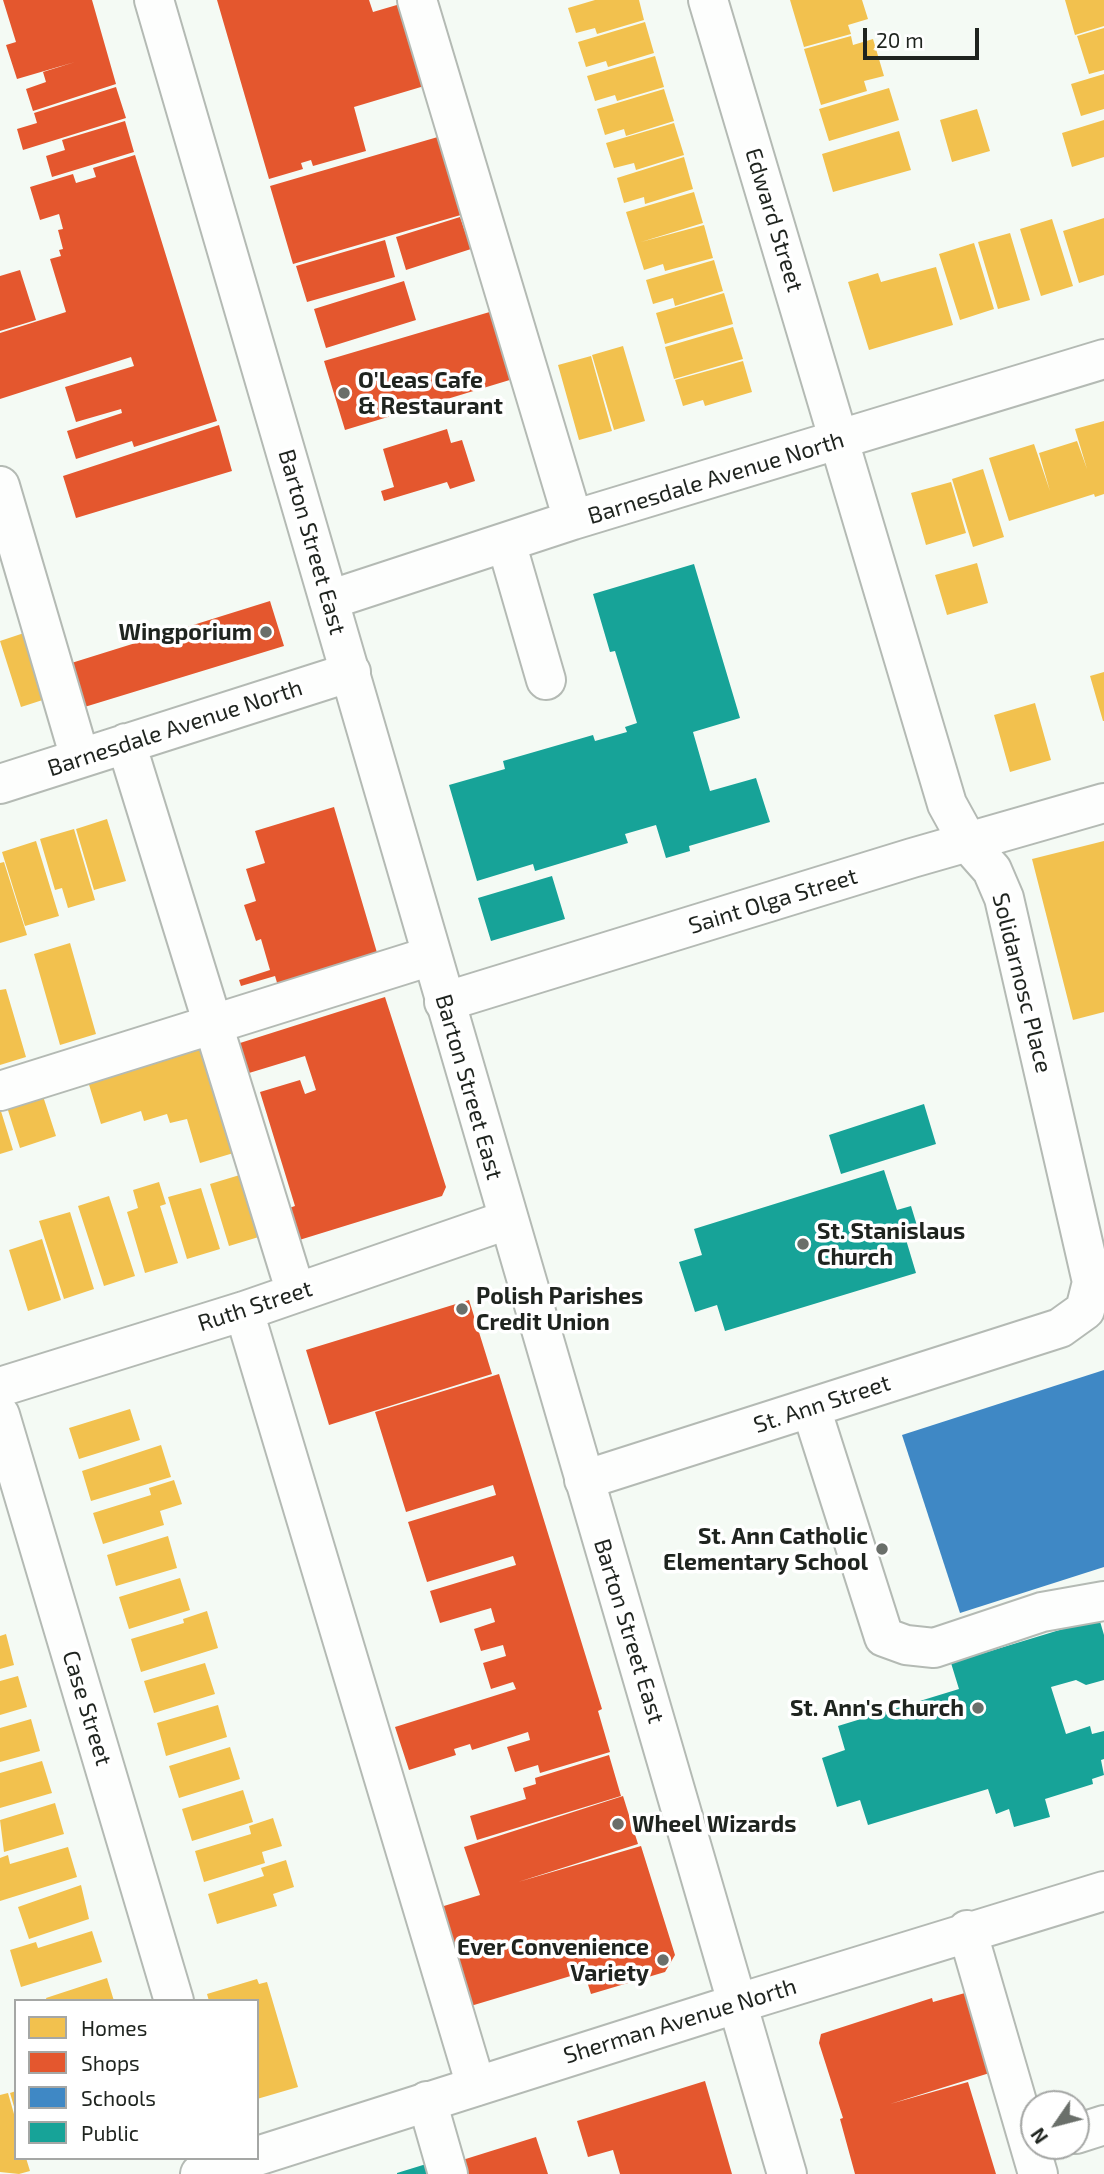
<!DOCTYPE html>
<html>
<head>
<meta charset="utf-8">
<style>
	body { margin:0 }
	#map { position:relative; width:1104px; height:2174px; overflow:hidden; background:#f4faf4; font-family:"Exo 2",sans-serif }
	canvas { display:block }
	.legend { position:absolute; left:14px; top:1999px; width:245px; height:161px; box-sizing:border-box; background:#fff; border:2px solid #a5a7a5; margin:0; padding:9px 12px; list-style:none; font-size:21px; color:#1f241f }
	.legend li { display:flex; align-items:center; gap:14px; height:35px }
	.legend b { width:35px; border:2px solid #a5a7a5 }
	.north { position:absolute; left:1020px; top:2090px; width:70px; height:70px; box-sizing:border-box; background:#fff; border:2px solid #a5a7a5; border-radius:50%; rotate:235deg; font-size:19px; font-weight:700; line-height:28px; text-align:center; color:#1f241f }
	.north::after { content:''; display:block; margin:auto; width:24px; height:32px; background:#6a6f6a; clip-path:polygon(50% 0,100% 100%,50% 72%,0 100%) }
	.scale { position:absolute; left:863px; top:28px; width:116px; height:32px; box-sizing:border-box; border:4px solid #1f241f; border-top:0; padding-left:9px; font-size:21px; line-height:24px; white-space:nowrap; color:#1f241f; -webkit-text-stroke:5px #fff; paint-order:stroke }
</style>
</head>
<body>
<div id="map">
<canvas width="1104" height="2174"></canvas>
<ul class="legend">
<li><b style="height:19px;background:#f2c14e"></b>Homes</li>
<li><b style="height:19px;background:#e4572e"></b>Shops</li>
<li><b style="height:19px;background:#3f88c5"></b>Schools</li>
<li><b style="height:19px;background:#17a398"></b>Public</li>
</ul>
<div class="north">N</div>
<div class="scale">20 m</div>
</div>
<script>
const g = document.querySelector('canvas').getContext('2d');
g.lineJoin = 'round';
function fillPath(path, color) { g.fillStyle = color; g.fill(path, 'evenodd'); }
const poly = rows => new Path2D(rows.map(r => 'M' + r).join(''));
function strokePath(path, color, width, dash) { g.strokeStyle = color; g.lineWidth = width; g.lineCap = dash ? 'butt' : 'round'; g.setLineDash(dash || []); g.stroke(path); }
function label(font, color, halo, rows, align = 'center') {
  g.font = font + ' "Exo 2",sans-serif'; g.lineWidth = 7; g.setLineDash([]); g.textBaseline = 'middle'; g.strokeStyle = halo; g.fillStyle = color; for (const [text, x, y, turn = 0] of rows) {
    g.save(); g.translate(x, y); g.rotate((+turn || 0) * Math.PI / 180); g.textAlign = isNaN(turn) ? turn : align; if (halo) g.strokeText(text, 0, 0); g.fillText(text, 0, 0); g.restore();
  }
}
fillPath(poly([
	[595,0,639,0,644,20,597,34,595,28,576,33,568,8],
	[790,0,862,0,868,19,848,25,851,34,804,47],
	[1065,0,1104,0,1104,26,1075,35],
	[645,22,654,53,608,67,606,61,586,67,578,42],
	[1104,28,1104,70,1089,74,1077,36],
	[851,36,853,45,873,39,884,76,864,81,867,91,821,105,804,49],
	[655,56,664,87,617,101,615,95,595,101,587,76],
	[1104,74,1104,109,1081,116,1071,84],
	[889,88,899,120,829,141,819,109],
	[664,89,674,121,626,136,624,129,605,135,597,109],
	[977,109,990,151,952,162,940,120],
	[1104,120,1104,157,1072,167,1062,133],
	[674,123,684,155,636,170,634,163,614,168,606,143],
	[899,131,911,170,833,192,822,154],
	[684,157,693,189,645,204,644,197,624,203,617,178],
	[694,192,703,223,641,242,704,225,713,258,665,271,663,264,644,270,626,212],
	[1104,218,1104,275,1079,283,1063,231],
	[1052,219,1073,286,1041,296,1020,229],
	[1010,233,1030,300,998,309,978,242],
	[974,243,994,309,960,320,939,254],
	[714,260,723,291,675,306,673,298,653,304,646,280],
	[936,267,953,325,869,350,848,282,878,273,881,282],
	[724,293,733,324,665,344,656,313],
	[733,327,743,359,674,379,665,347],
	[623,346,645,421,614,430,592,355],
	[591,356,612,431,579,440,558,365],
	[743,361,752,392,705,406,703,400,683,406,675,380],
	[1104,421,1104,494,1095,497,1094,494,1009,521,989,458,1034,444,1050,491,1039,453,1077,441,1087,469,1075,429],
	[983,469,1004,537,973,547,952,479],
	[951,482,966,533,926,545,911,493],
	[977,563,988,603,947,615,935,575],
	[24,633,52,697,21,707,0,641],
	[1104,672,1104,721,1103,721,1090,676],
	[1035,703,1051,760,1010,772,994,715],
	[107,819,126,881,94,890,76,829],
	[74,829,95,900,68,908,62,888,55,890,40,839],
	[36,841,59,916,25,926,2,852],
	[1104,841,1104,1012,1073,1020,1032,859],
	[4,862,27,935,0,943,0,863],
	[70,943,96,1034,60,1045,34,954],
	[6,989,26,1057,0,1065,0,990],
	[212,1031,247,1149,200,1163,187,1119,170,1123,167,1114,144,1121,141,1111,101,1124,87,1078],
	[42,1093,56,1136,20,1148,6,1104],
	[0,1108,13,1150,0,1154],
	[243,1174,262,1236,229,1246,210,1184],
	[159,1182,166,1204,160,1206,178,1263,145,1273,127,1212,138,1208,133,1190],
	[201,1188,220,1249,187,1259,168,1197],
	[109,1196,135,1276,104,1286,78,1206],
	[70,1212,94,1289,64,1299,39,1221],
	[42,1239,61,1300,28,1311,9,1250],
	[130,1409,140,1440,79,1459,69,1428],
	[161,1445,171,1477,91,1501,82,1471],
	[174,1480,182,1504,160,1511,164,1525,103,1544,93,1513,151,1495,149,1488],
	[168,1536,177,1568,116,1586,107,1555],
	[180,1578,190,1610,129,1629,119,1597],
	[207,1611,218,1648,141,1672,131,1639,184,1623,183,1619],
	[6,1634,14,1665,0,1669,0,1636],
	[205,1663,215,1694,154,1713,144,1681],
	[18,1676,27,1707,0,1715,0,1681],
	[218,1705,227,1737,166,1756,157,1723],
	[31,1719,40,1751,0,1762,0,1728],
	[230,1747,240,1779,179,1798,169,1766],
	[42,1761,52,1793,0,1808,0,1773],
	[243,1790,253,1822,192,1841,182,1809],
	[55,1803,64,1834,4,1852,0,1820],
	[273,1818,282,1846,262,1852,265,1863,204,1882,195,1851,251,1834,249,1826],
	[68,1847,77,1877,0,1901,0,1858,8,1855,10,1864],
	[286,1860,294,1887,273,1894,277,1906,217,1924,208,1894,264,1876,261,1868],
	[81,1885,89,1919,29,1939,18,1907],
	[92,1931,102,1962,21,1987,10,1950,36,1942,38,1948],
	[107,1978,114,2001,47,2001,46,1998],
	[257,1979,259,1984,267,1982,298,2087,257,2099,257,2001,209,2001,207,1994],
	[16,2091,16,2110,15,2110,10,2093],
	[8,2093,16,2121,16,2158,26,2158,30,2171,19,2174,0,2172,0,2095]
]), '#f2c14e');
fillPath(poly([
	[3,0,92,0,116,84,33,111,26,89,46,82,43,72,75,62,17,79,6,45,16,42],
	[217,0,369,0,373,12,407,2,431,84,354,107,366,151,313,166,311,160,301,163,303,169,269,179],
	[116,87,126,118,23,150,17,129,37,123,34,113],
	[125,121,134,152,52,177,46,156,65,150,62,140],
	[448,134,471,212,293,264,270,186],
	[135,155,217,421,134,447,132,441,76,459,67,431,122,413,121,409,76,422,65,387,134,366,131,357,0,399,0,333,66,312,50,259,61,256,59,250,63,249,58,230,63,229,59,214,40,220,30,187,73,174,76,183,96,177,93,168],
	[460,217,471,249,406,270,396,237],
	[385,240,395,277,307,302,296,266],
	[20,270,36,320,0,331,0,276],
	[404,281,416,320,326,348,314,309],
	[493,311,513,379,345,430,324,361],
	[219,425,232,471,76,518,63,476],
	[447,429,451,443,462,440,475,481,450,489,447,482,384,501,381,491,394,487,383,449],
	[270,601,284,646,78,709,65,665],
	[334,807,378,956,278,986,275,976,241,986,239,980,270,970,261,939,256,941,244,905,256,901,246,869,265,863,255,831],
	[385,997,446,1187,442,1196,296,1241,286,1209,295,1206,260,1092,300,1080,305,1094,316,1090,305,1056,249,1073,240,1043],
	[469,1300,492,1374,329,1425,306,1350],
	[499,1374,602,1709,598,1711,610,1752,540,1773,538,1765,515,1772,507,1747,530,1740,528,1732,472,1750,470,1744,454,1749,456,1755,409,1770,395,1727,516,1689,513,1682,491,1689,483,1663,506,1656,503,1645,481,1651,474,1629,495,1622,491,1608,440,1623,430,1591,516,1565,513,1556,427,1582,408,1522,496,1495,493,1485,406,1512,375,1412],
	[609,1755,621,1796,477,1840,470,1816,526,1799,523,1788,536,1784,535,1778],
	[623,1796,638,1844,518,1882,641,1846,675,1955,665,1972,591,1994,584,1972,464,2008,434,1909,480,1895,464,1847],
	[972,1991,996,2071,890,2104,968,2082,996,2174,855,2174,840,2119,843,2118,819,2043,821,2034,932,1998,933,2002],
	[705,2081,732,2174,620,2174,613,2150,588,2157,577,2121],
	[536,2137,548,2174,459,2174,456,2162]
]), '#e4572e');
fillPath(poly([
	[1104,1370,1104,1567,960,1613,902,1435]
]), '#3f88c5');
fillPath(poly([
	[694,564,740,718,693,732,710,791,756,778,770,822,689,846,690,851,666,858,656,825,625,834,628,843,535,871,533,864,477,881,449,785,505,769,503,761,593,735,595,741,627,732,625,727,637,723,615,651,610,652,593,594],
	[552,876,565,919,491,941,478,898],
	[924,1104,936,1144,841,1174,829,1135],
	[884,1170,897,1210,911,1206,918,1229,904,1233,916,1273,725,1331,717,1305,695,1312,679,1262,702,1255,694,1229],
	[1099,1618,1104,1635,1104,1680,1086,1685,1076,1680,1051,1687,1066,1734,1090,1726,1092,1734,1104,1731,1104,1759,1101,1760,1104,1775,1092,1779,1093,1784,1045,1799,1050,1817,1014,1827,1009,1809,996,1814,988,1789,868,1825,860,1800,837,1807,822,1758,845,1750,838,1726,959,1689,951,1663],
	[436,2161,440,2174,397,2174,397,2173]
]), '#17a398');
const minor = poly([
	[417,0,573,520],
	[0,486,80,758],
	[506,542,546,680],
	[329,600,573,520,1104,359],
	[126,743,296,1293],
	[0,784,351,672],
	[444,1002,912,858,1104,803],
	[0,1091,431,956],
	[244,1311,476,2086],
	[0,1387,244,1311,507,1220],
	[811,1408,884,1637,906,1645,934,1648,1042,1612,1104,1601],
	[0,1415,174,2001],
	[584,1480,1060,1328,1085,1310,1092,1282,1004,898,992,870,969,844,947,804,708,0],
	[967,1930,1038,2174],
	[739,2003,1104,1891],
	[427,2101,448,2174],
	[1076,2134,1104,2125]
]);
const major = poly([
	[154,0,787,2174],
	[257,2156,739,2003],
	[200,2174,250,2158]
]);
strokePath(minor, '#b4bab4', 42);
strokePath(major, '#b4bab4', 42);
strokePath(minor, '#fdfefd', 38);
strokePath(major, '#fdfefd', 38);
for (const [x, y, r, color] of [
	[344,393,7,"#6a6f6a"],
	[266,632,7,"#6a6f6a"],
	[803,1244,7,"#6a6f6a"],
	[462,1309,7,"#6a6f6a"],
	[882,1549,7,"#6a6f6a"],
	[978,1708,7,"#6a6f6a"],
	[618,1824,7,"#6a6f6a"],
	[663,1960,7,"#6a6f6a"]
]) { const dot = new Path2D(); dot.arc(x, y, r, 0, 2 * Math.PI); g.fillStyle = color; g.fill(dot); strokePath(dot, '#fff', 2.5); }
label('23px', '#1f241f', '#fff', [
	["Edward Street",774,220,73],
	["Barnesdale Avenue North",716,478,-17],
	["Barton Street East",312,542,74],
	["Barnesdale Avenue North",175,728,-18],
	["Saint Olga Street",773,901,-17],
	["Solidarnosc Place",1022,983,76],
	["Barton Street East",469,1087,74],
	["Ruth Street",255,1306,-18],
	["St. Ann Street",822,1404,-18],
	["Barton Street East",629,1631,73],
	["Case Street",87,1708,73],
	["Sherman Avenue North",680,2021,-17]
]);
label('bold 23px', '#1f241f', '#fff', [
	["O'Leas Cafe",358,380],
	["& Restaurant",358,406],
	["Wingporium",252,632,"right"],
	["St. Stanislaus",817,1231],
	["Church",817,1257],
	["Polish Parishes",476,1296],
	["Credit Union",476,1322],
	["St. Ann Catholic",868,1536,"right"],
	["Elementary School",868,1562,"right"],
	["St. Ann's Church",964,1708,"right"],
	["Wheel Wizards",632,1824],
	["Ever Convenience",649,1947,"right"],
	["Variety",649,1973,"right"]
], 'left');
</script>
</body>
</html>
